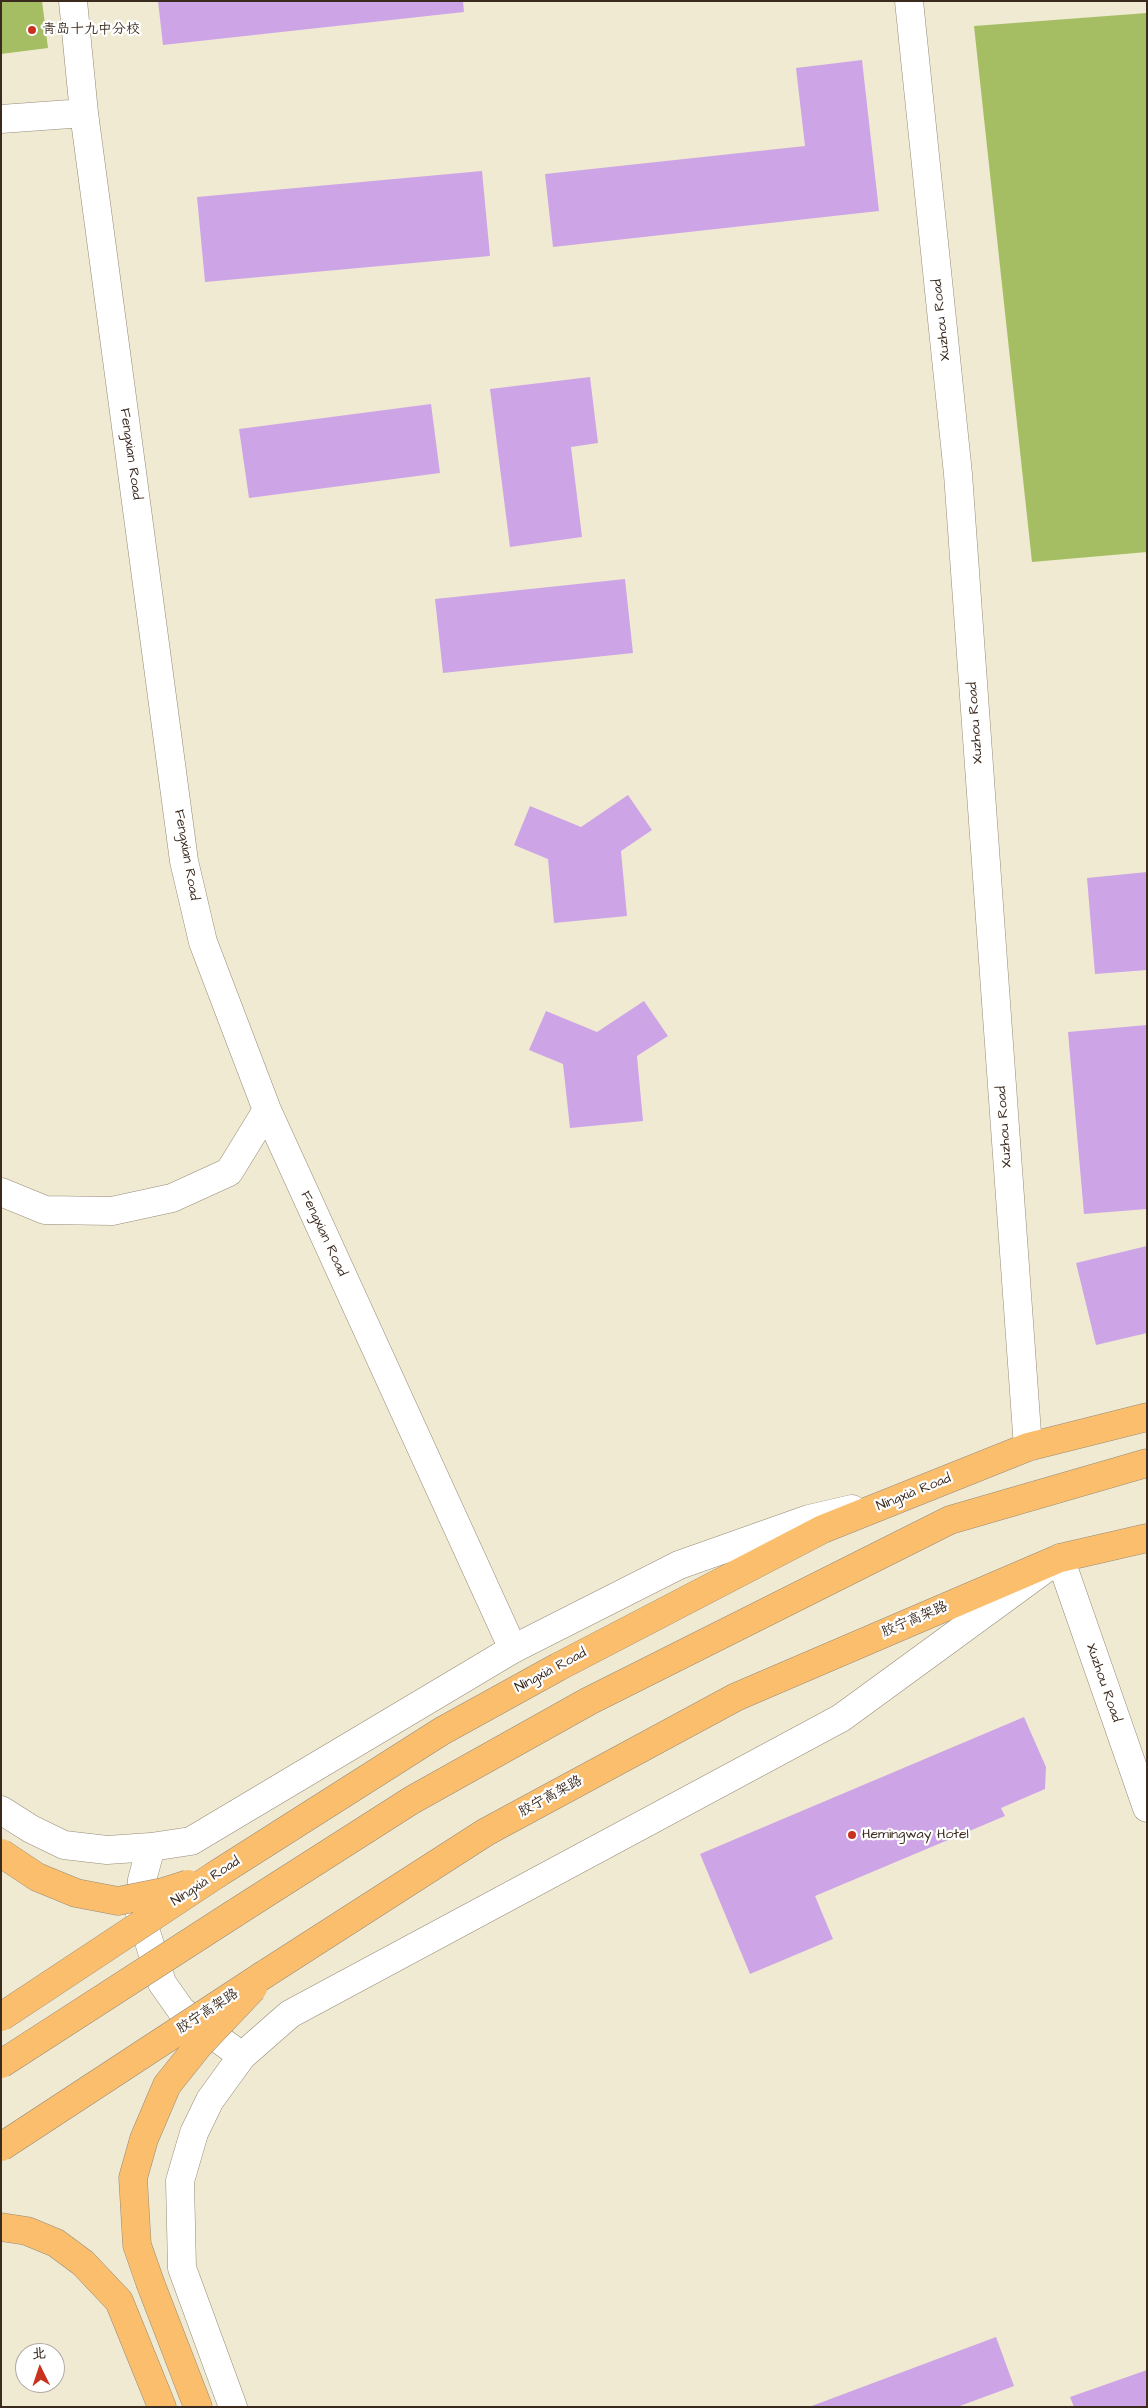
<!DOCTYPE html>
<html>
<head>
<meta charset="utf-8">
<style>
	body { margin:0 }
	#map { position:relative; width:1148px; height:2408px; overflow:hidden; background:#f0ead2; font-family:"Architects Daughter","LXGW WenKai TC",sans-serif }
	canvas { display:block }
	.frame { position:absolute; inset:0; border:2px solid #3b2a1e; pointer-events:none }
	.north { position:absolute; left:15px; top:2343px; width:50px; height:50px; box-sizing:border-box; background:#fff; border:1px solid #b1aaa5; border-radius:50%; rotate:356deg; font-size:14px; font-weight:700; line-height:20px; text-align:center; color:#3b2a1e }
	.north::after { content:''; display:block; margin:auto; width:18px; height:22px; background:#c8321e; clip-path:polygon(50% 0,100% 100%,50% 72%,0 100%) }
</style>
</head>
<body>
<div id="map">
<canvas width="1148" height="2408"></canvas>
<div class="frame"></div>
<div class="north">北</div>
</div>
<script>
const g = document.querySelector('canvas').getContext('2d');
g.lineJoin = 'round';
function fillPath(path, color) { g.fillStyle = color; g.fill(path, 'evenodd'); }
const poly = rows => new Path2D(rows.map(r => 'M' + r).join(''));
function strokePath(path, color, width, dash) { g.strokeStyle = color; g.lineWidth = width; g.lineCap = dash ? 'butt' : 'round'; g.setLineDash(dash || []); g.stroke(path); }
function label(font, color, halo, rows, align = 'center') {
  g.font = font + ' "Architects Daughter","LXGW WenKai TC",sans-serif'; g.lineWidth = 4.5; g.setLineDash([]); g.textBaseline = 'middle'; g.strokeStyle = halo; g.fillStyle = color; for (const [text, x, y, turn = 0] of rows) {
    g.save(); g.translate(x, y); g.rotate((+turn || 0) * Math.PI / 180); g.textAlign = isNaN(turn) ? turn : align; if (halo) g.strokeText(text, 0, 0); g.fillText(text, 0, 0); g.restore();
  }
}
fillPath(poly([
	[1,1,42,1,48,48,1,54],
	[1147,13,1147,552,1032,562,974,26]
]), '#a6be63');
fillPath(poly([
	[158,1,463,1,464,12,163,45],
	[862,60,879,211,553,247,545,174,805,146,796,68],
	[482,171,490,256,205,282,197,197],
	[590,377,598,443,571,447,582,537,510,547,490,389],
	[431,404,440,473,249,498,239,429],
	[625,579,633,653,443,673,435,599],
	[628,795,652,830,621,851,627,916,554,923,548,859,514,845,530,806,581,827],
	[1147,872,1147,970,1095,974,1087,878],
	[644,1001,668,1036,637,1056,643,1121,570,1128,563,1064,529,1050,546,1011,597,1032],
	[1147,1025,1147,1209,1084,1214,1068,1032],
	[1147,1246,1147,1333,1096,1345,1076,1263],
	[1024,1717,1046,1767,1045,1789,1001,1808,1005,1816,815,1896,833,1939,750,1974,700,1854],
	[996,2337,1014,2386,957,2407,809,2407],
	[1147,2370,1147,2407,1074,2407,1070,2397]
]), '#cda5e7');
const minor = poly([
	[73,1,84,113,184,861,203,942,267,1110,513,1649],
	[1,119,84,113],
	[1,1192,45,1210,112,1211,172,1198,229,1172,267,1110]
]);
const tertiary = poly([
	[909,1,958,474,1028,1447],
	[1,1810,31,1829,64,1845,107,1850,151,1847,191,1841,513,1649,679,1565,809,1519,852,1509],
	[151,1847,142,1880,139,1910,162,1983,181,2010,199,2025,242,2056],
	[233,2407,182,2268,180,2181,194,2133,210,2100,242,2056,290,2014,841,1718,1060,1558,1147,1808]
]);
const primary = poly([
	[217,1874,442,1731,558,1667,823,1529,1028,1447,1147,1417],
	[1,2227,27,2231,56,2243,83,2263,119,2301,162,2407],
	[151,2285,198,2407]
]);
const trunk = poly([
	[235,1913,412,1800,589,1701,950,1520,1147,1463],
	[265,1974,486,1832,736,1697,1060,1558,1147,1538]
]);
strokePath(minor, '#968a78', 29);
strokePath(tertiary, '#968a78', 29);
strokePath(primary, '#968a78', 29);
strokePath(trunk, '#968a78', 29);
strokePath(minor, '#fff', 28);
strokePath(tertiary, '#fff', 28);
strokePath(primary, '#fabe6d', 28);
strokePath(trunk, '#fabe6d', 28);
const primaryBridge = poly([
	[1,1853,37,1877,76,1893,118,1901,163,1892,188,1884],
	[1,2017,217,1874],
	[151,2285,137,2245,133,2178,144,2139,167,2085,199,2045,253,1988]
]);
const trunkBridge = poly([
	[1,2064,235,1913],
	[1,2147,265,1974]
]);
strokePath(primaryBridge, '#968a78', 29, []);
strokePath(trunkBridge, '#968a78', 29, []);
strokePath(primaryBridge, '#fabe6d', 28);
strokePath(trunkBridge, '#fabe6d', 28);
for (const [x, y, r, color] of [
	[32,30,5,"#c8321e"],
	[852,1835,5,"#c8321e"]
]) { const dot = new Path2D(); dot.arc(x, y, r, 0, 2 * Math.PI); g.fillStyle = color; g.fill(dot); strokePath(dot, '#fff', 2); }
label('14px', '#3b2a1e', '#fff', [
	["青岛十九中分校",42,30],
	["Hemingway Hotel",862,1835]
], 'left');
label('14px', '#3b2a1e', '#fff', [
	["Xuzhou Road",942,320,-96],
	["Fengxian Road",130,454,82],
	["Xuzhou Road",976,723,-94],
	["Fengxian Road",186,855,80],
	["Xuzhou Road",1005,1127,-94],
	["Fengxian Road",323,1234,65],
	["Níngxià Road",914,1493,-22],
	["胶宁高架路",915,1620,-23],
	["Níngxià Road",551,1671,-28],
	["Xuzhou Road",1103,1683,71],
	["胶宁高架路",551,1797,-29],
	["Níngxià Road",206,1882,-33],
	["胶宁高架路",208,2012,-33]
]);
</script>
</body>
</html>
